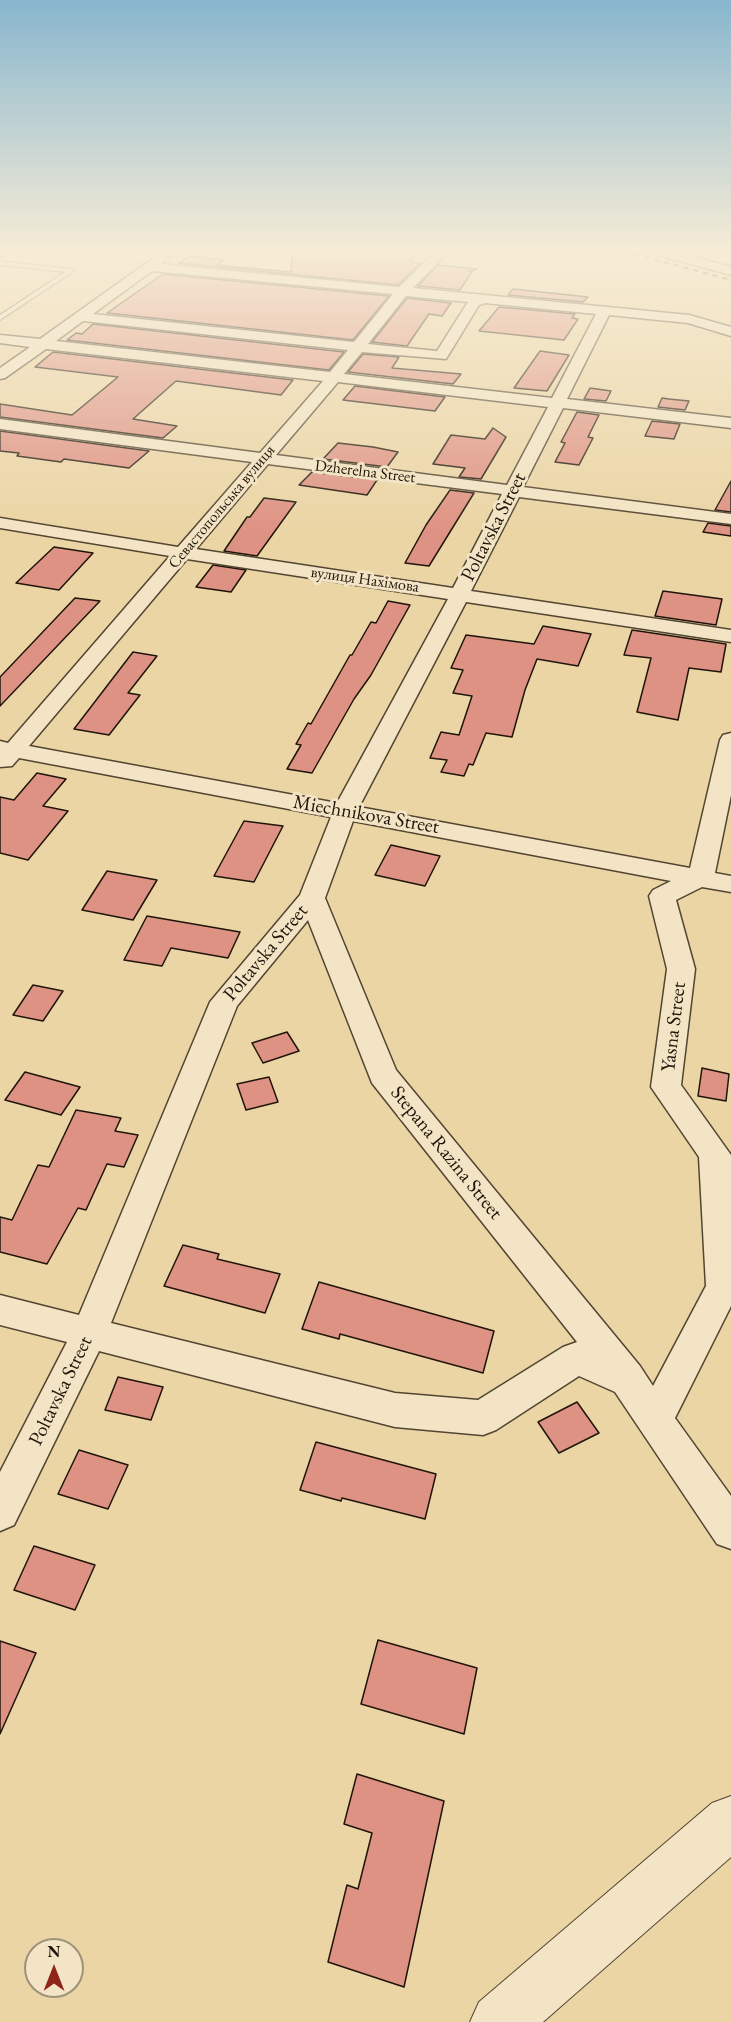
<!DOCTYPE html>
<html>
<head>
<meta charset="utf-8">
<style>
	body { margin:0 }
	#map { position:relative; width:731px; height:2022px; overflow:hidden; background:#ebd5a5; font-family:"EB Garamond",serif }
	canvas { display:block }
	.north { position:absolute; left:24px; top:1938px; width:60px; height:60px; box-sizing:border-box; background:#f2e4c4; border:2px solid #9e917a; border-radius:50%; rotate:0deg; font-size:16px; font-weight:700; line-height:24px; text-align:center; color:#1f150a }
	.north::after { content:''; display:block; margin:auto; width:21px; height:27px; background:#8f2418; clip-path:polygon(50% 0,100% 100%,50% 72%,0 100%) }
</style>
</head>
<body>
<div id="map">
<canvas width="731" height="2022"></canvas>
<div class="north">N</div>
</div>
<script>
const g = document.querySelector('canvas').getContext('2d');
g.lineJoin = 'round';
function fillPath(path, color) { g.fillStyle = color; g.fill(path, 'evenodd'); }
const poly = rows => new Path2D(rows.map(r => 'M' + r).join(''));
function strokePath(path, color, width, dash) { g.strokeStyle = color; g.lineWidth = width; g.lineCap = dash ? 'butt' : 'round'; g.setLineDash(dash || []); g.stroke(path); }
function label(font, color, halo, rows, align = 'center') {
  g.font = font + ' "EB Garamond",serif'; g.lineWidth = 6; g.setLineDash([]); g.textBaseline = 'middle'; g.strokeStyle = halo; g.fillStyle = color; for (const [text, x, y, turn = 0] of rows) {
    g.save(); g.translate(x, y); g.rotate((+turn || 0) * Math.PI / 180); g.textAlign = isNaN(turn) ? turn : align; if (halo) g.strokeText(text, 0, 0); g.fillText(text, 0, 0); g.restore();
  }
}
const building = poly([
	[293,249,420,249,410,262,420,264,398,285,179,263,190,256,224,260,217,265,291,272,293,249],
	[438,265,477,269,469,272,472,272,460,290,418,286,438,265],
	[163,274,389,296,353,340,107,313,163,274],
	[513,289,588,297,583,302,508,295,513,289],
	[407,298,451,303,442,316,429,314,407,346,372,342,407,298],
	[499,307,575,314,572,318,578,319,564,340,479,331,499,307],
	[93,324,344,352,329,370,67,340,76,333,82,334,93,324],
	[540,351,569,355,547,391,514,388,540,351],
	[53,352,293,380,281,395,176,381,133,419,177,426,163,438,0,417,0,404,72,415,118,377,35,367,53,352],
	[363,354,399,357,392,368,461,374,453,384,348,372,363,354],
	[355,386,445,397,435,411,343,400,355,386],
	[590,388,611,391,606,401,584,399,590,388],
	[662,398,669,399,689,401,685,410,658,407,662,398],
	[577,412,599,415,588,437,593,438,579,465,555,462,565,443,561,442,577,412],
	[652,421,680,424,674,439,645,436,652,421],
	[493,428,506,437,481,479,459,477,465,468,433,464,451,435,485,439,493,428],
	[0,431,149,451,129,468,64,459,61,462,17,456,19,453,0,451,0,431],
	[338,443,373,447,398,452,387,467,323,459,338,443],
	[312,472,377,480,367,495,299,485,312,472],
	[731,481,731,512,715,510,731,481],
	[450,490,474,493,429,566,405,563,426,525,450,490],
	[264,498,296,502,257,556,224,551,247,517,250,517,264,498],
	[708,523,731,526,731,536,703,532,708,523],
	[54,547,93,553,59,590,16,583,54,547],
	[213,565,246,570,231,592,196,587,213,565],
	[663,591,722,599,716,625,655,616,663,591],
	[75,598,100,601,0,706,0,677,75,598],
	[388,601,410,605,371,675,354,699,312,773,287,769,301,745,296,744,308,723,311,724,350,655,352,655,371,622,376,623,388,601],
	[543,626,591,634,578,666,537,659,525,690,512,737,486,733,473,765,469,764,464,776,441,772,447,760,430,758,441,732,459,735,472,696,453,693,463,670,451,668,466,635,534,644,543,626],
	[632,630,726,644,721,672,689,668,678,720,637,712,651,658,624,655,632,630],
	[133,652,157,656,128,693,140,695,109,735,74,729,133,652],
	[37,773,66,779,43,806,68,811,28,860,0,853,0,797,14,800,37,773],
	[244,821,283,826,254,882,214,876,244,821],
	[391,845,440,856,425,886,375,875,391,845],
	[107,871,157,880,133,920,82,910,107,871],
	[147,916,240,932,228,958,171,948,162,966,124,960,147,916],
	[33,985,63,991,43,1021,13,1015,33,985],
	[287,1032,299,1051,263,1063,252,1043,287,1032],
	[702,1068,729,1074,726,1101,698,1096,702,1068],
	[25,1072,80,1087,61,1115,5,1100,25,1072],
	[269,1077,278,1102,246,1110,237,1084,269,1077],
	[76,1110,121,1118,115,1131,138,1135,124,1167,107,1164,86,1210,78,1208,47,1264,0,1252,0,1217,12,1220,38,1165,49,1167,76,1110],
	[183,1245,219,1254,217,1259,280,1274,265,1313,164,1286,183,1245],
	[319,1282,494,1331,483,1373,340,1334,339,1339,302,1329,319,1282],
	[118,1377,163,1387,151,1420,105,1410,118,1377],
	[577,1402,599,1433,559,1453,538,1422,577,1402],
	[316,1442,436,1474,425,1519,342,1498,341,1501,300,1490,316,1442],
	[79,1450,128,1465,108,1509,58,1494,79,1450],
	[34,1546,95,1565,75,1610,14,1590,34,1546],
	[378,1640,477,1668,464,1734,361,1704,378,1640],
	[0,1641,36,1653,0,1734,0,1641],
	[357,1774,444,1801,404,1987,328,1962,347,1885,358,1889,372,1833,344,1824,357,1774]
]);
fillPath(building, '#de9283');
strokePath(building, '#1f150a', 1.5);
const service = poly([
	[0,261,71,269,74,271,0,320,0,315,65,272,0,265,0,261]
]);
const minor = poly([
	[166,249,180,249,161,264,399,287,438,249,451,249,413,288,689,315,731,327,731,336,688,323,609,315,567,399,731,418,731,428,563,408,523,487,731,514,731,524,519,497,471,591,731,630,731,642,466,602,359,807,690,868,720,740,723,735,731,733,731,795,715,873,731,876,731,892,702,887,676,900,695,969,681,1085,731,1155,731,1306,675,1418,731,1496,731,1549,717,1544,615,1392,579,1376,496,1430,483,1435,395,1427,99,1351,14,1525,0,1531,0,1472,67,1342,0,1325,0,1295,79,1315,210,1002,300,895,331,817,19,758,12,766,0,767,0,741,8,743,170,556,0,528,0,518,178,547,252,462,0,429,0,419,260,453,323,381,46,349,5,378,0,379,0,368,30,347,0,343,0,335,40,339,166,249],
	[152,271,393,294,354,342,93,314,152,271],
	[406,296,468,302,437,351,368,344,406,296],
	[485,303,596,314,552,398,344,374,362,352,446,359,479,305,485,303],
	[83,321,348,350,330,372,56,341,83,321],
	[338,382,548,407,507,485,276,455,338,382],
	[268,464,502,494,453,588,196,549,268,464],
	[187,559,448,599,337,803,29,746,187,559],
	[353,821,671,881,653,890,649,896,667,969,651,1087,699,1157,706,1286,653,1386,640,1366,396,1070,325,898,353,821],
	[308,920,372,1083,577,1342,563,1347,478,1400,395,1393,111,1323,237,1006,308,920],
	[645,249,664,249,731,267,731,275,647,252,645,249]
]);
const tertiary = poly([
	[731,1796,731,1857,543,2022,470,2022,479,2002,712,1803,731,1796]
]);
const secondary = poly([
	[0,249,15,249,0,258,0,249]
]);
strokePath(service, '#524531', 2);
strokePath(minor, '#524531', 3);
strokePath(tertiary, '#524531', 2);
strokePath(secondary, '#1f150a', 2);
fillPath(service, '#f2e4c4');
fillPath(minor, '#f2e4c4');
fillPath(tertiary, '#f2e4c4');
fillPath(secondary, '#f2e4c4');
strokePath(poly([
	[616,249,731,280]
]), '#1f150a', 2, [5, 5]);
const sky = g.createLinearGradient(0, 0, 0, 532);
sky.addColorStop(0, '#88b6ce');
sky.addColorStop(0.47, '#f6ecd6');
sky.addColorStop(1, '#f6ecd600');
g.fillStyle = sky;
g.fillRect(0, 0, 731, 532);
label('16px', '#1f150a', '#f2e4c4', [
	["Dzherelna Street",365,472,7],
	["Севастопольська вулиця",222,507,-50],
	["вулиця Нахімова",365,580,8]
]);
label('20px', '#1f150a', '#f2e4c4', [
	["Poltavska Street",494,527,-63],
	["Miechnikova Street",366,815,10],
	["Poltavska Street",266,953,-50],
	["Yasna Street",674,1027,-83],
	["Stepana Razina Street",446,1153,51],
	["Poltavska Street",61,1391,-64]
]);
</script>
</body>
</html>
